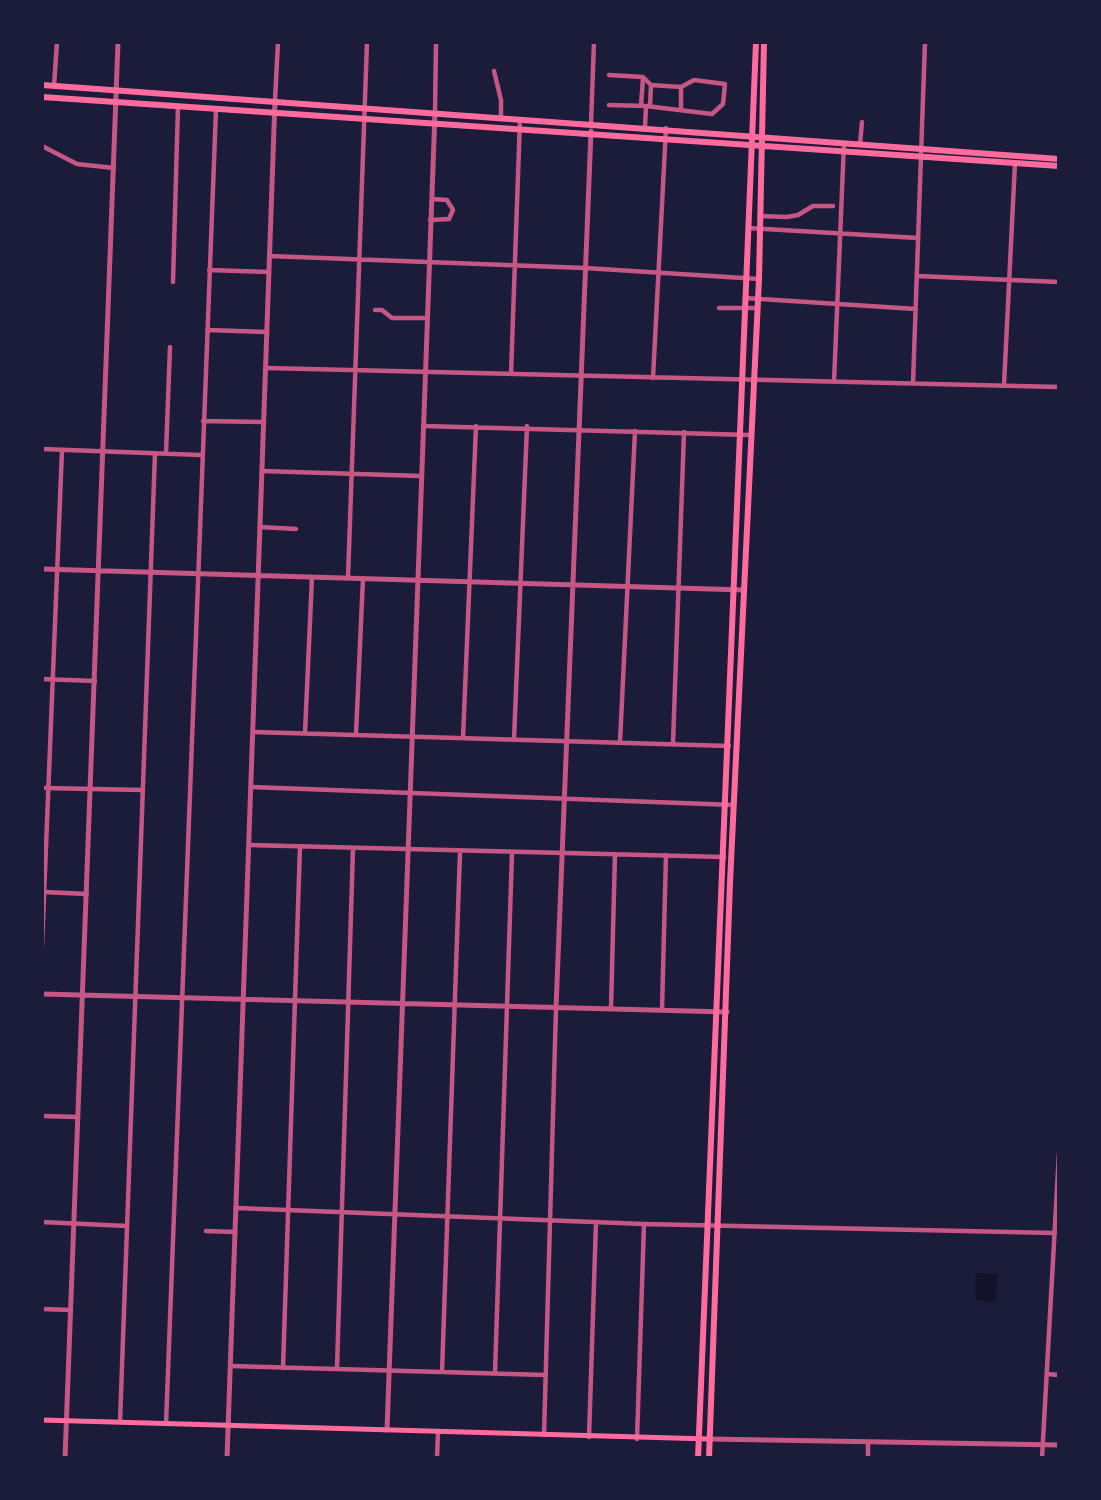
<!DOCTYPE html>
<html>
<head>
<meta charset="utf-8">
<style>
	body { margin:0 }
	#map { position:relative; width:1101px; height:1500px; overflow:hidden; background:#1b1b3a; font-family:Manrope,sans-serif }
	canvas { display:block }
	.frame { position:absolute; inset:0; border:44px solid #1b1b3a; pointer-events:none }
</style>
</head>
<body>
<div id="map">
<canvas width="1101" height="1500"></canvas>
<div class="frame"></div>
</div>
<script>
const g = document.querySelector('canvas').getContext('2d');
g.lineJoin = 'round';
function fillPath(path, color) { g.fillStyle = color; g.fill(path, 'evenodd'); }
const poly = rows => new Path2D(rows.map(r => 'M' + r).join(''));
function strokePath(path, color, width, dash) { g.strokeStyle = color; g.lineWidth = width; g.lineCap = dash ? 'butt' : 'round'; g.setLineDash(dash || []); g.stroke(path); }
fillPath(poly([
	[976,1273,997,1274,996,1302,975,1300]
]), '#12122b');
strokePath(poly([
	[494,71,501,100,501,117],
	[609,75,643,77,651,85,681,87,694,80,725,84,723,104,712,114,646,106],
	[54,86,57,42],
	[275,100,278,42],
	[609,105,646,106,645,127],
	[641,106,643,78],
	[650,106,651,85],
	[681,108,681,87],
	[435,112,436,42],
	[591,124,594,42],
	[860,144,862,122],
	[42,146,77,164,114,168],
	[761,216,787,217,798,215,813,206,833,206],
	[430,220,449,219,453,210,447,200,432,199],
	[748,228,918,238],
	[269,256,585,268,759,279],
	[209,270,269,272],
	[917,276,1059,282],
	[173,282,178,106],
	[745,298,916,309],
	[719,308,756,308],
	[375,310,382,310,392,318,426,318],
	[207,330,267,332],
	[266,368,1059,387],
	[511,374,520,119],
	[653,378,666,128],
	[834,382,844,143],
	[913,383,925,42],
	[1004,385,1015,163],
	[203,421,263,422],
	[423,426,750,435],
	[42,449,201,455],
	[166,453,170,347],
	[262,471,422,476],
	[260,527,296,529],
	[348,577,367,42],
	[42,679,95,681],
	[253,732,729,746],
	[305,733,312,577],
	[356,734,363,578],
	[463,738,476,426],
	[514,739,527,426],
	[620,742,635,431],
	[673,743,684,432],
	[251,787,734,805],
	[42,788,143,790],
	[249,845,724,857],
	[43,892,87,894],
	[42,946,62,450],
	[611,1008,615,854],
	[662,1010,666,855],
	[42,1116,78,1117],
	[236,1208,644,1224,1055,1233],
	[42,1222,127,1226],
	[206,1231,235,1232],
	[42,1309,71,1310],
	[231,1366,546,1375],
	[283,1368,300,846],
	[337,1368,353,848],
	[442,1372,460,852],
	[495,1373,512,853],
	[1047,1374,1059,1375],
	[120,1422,155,453],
	[166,1424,216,109],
	[544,1435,556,1008],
	[589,1437,596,1222],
	[637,1439,644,1224],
	[437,1458,438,1432],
	[868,1458,868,1443],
	[1042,1458,1059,1153]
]), '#c65784', 4.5);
strokePath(poly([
	[42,569,744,590],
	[42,994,727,1012],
	[556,1008,591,131],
	[387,1430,435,112],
	[709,1439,1059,1445],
	[65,1458,118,42],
	[227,1458,275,100]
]), '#c65784', 5);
strokePath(poly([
	[42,1420,709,1439]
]), '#ff6b9d', 5);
strokePath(poly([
	[42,85,1059,159],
	[42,97,1059,166],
	[698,1458,756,42],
	[709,1458,730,883,759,279,764,42]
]), '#ff6b9d', 6);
</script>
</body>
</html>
